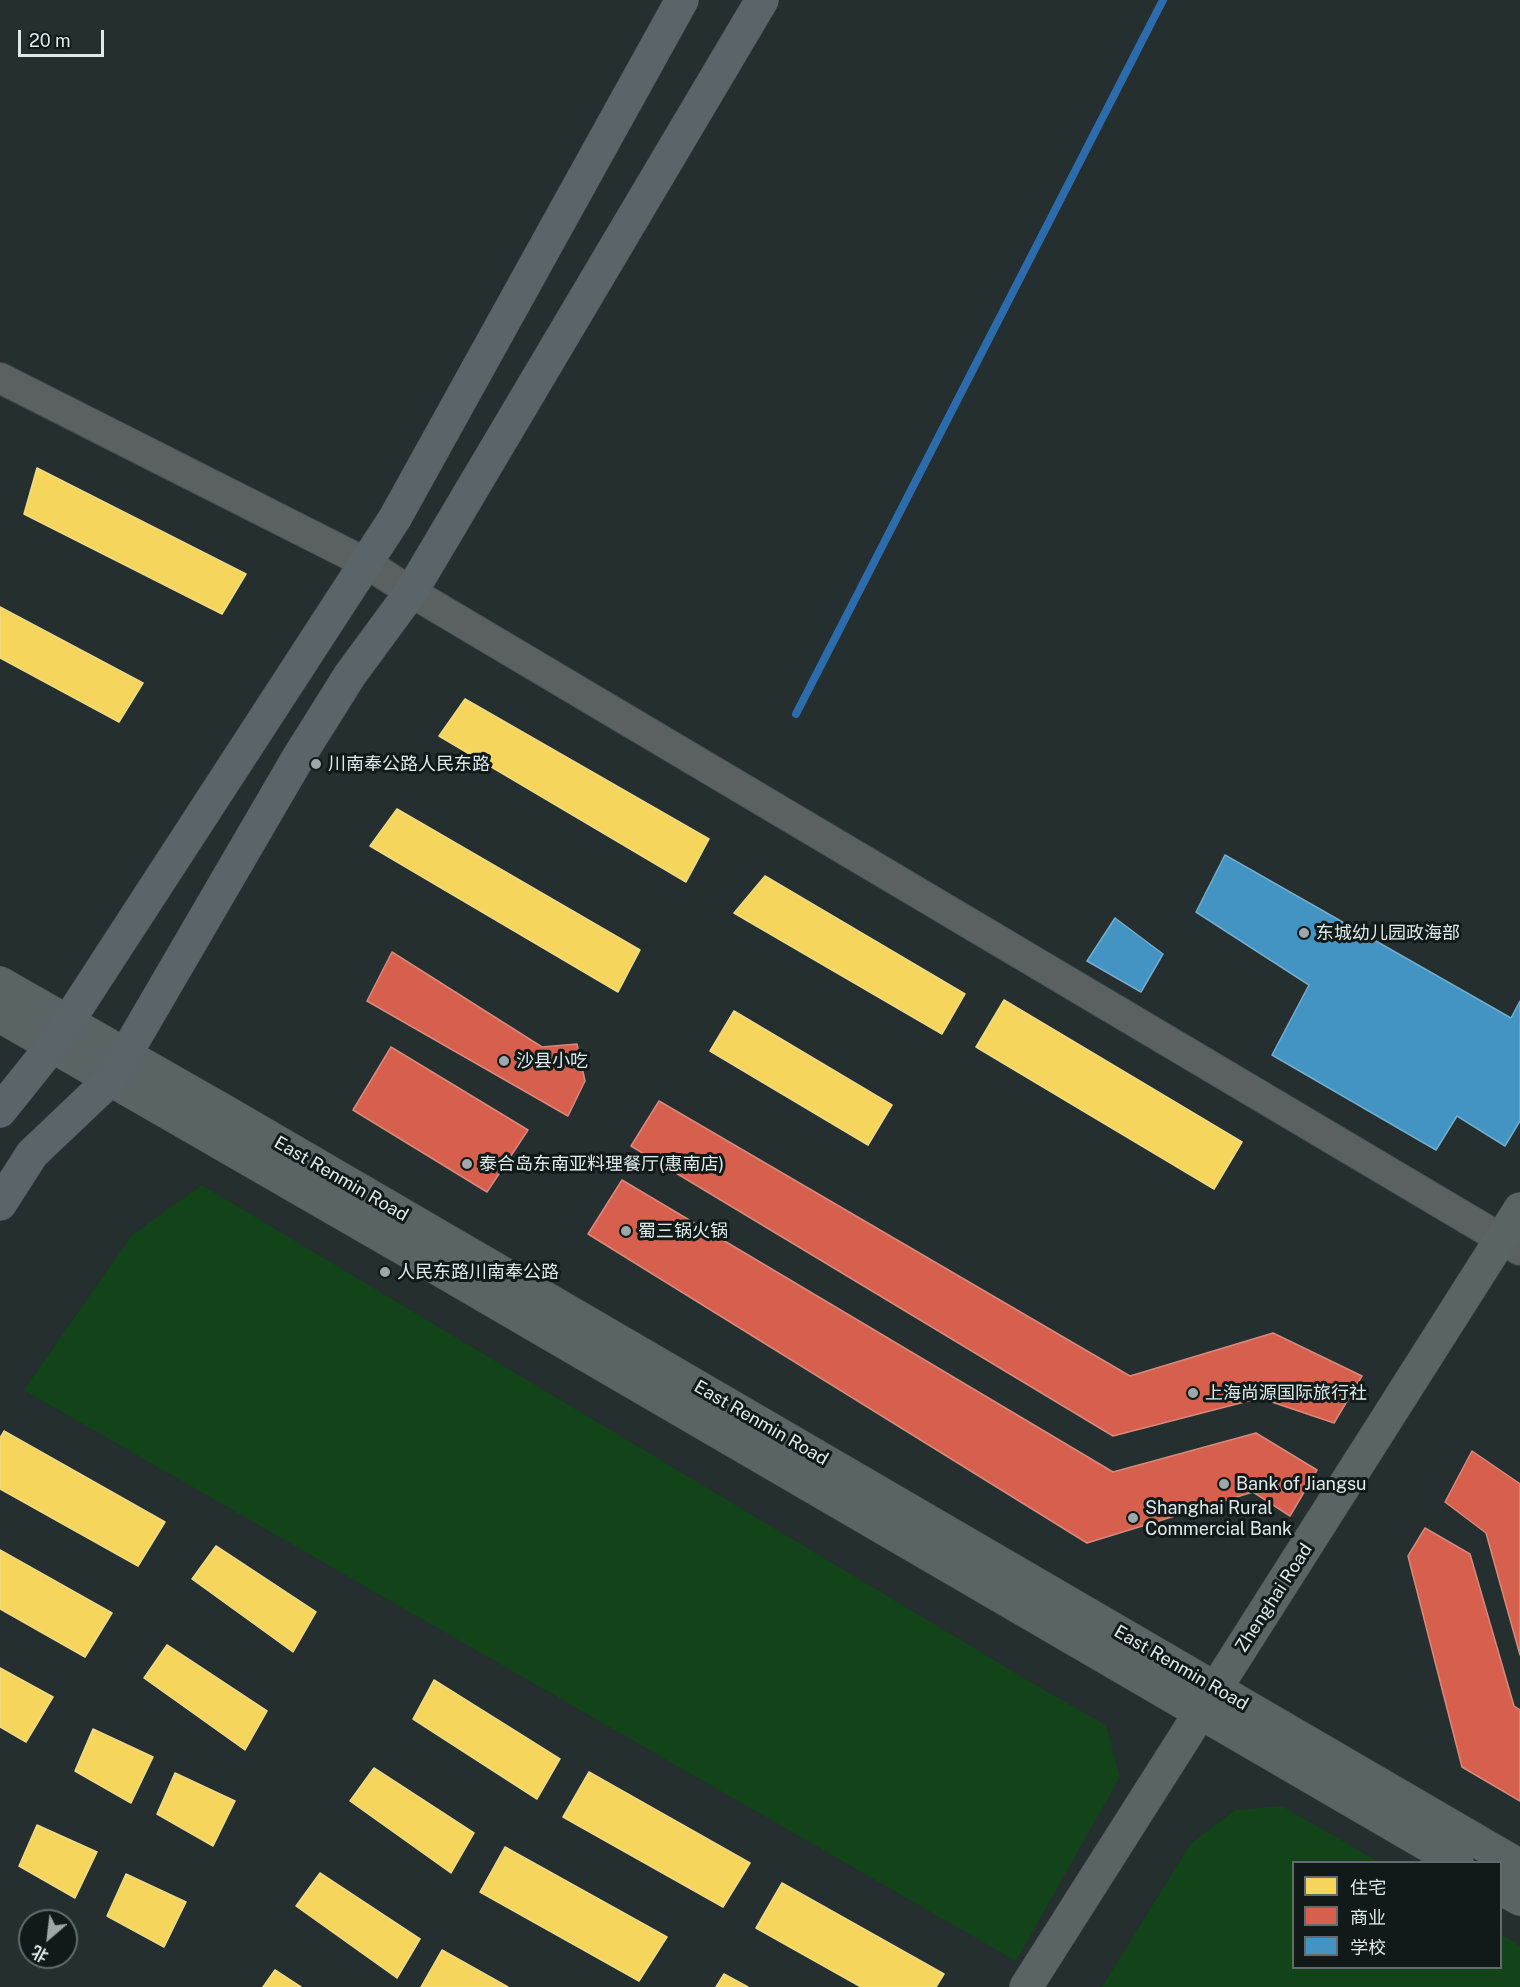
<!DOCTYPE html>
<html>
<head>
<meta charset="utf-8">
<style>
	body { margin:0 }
	#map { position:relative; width:1520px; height:1987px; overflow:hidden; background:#252f2f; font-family:"Public Sans","Noto Sans SC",sans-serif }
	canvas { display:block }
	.legend { position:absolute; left:1292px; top:1861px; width:210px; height:108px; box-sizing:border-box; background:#111919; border:2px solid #636c6c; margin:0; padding:8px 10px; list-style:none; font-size:18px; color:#dee9e9 }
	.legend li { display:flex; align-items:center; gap:12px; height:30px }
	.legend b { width:30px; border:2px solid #636c6c }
	.north { position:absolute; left:18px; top:1909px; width:60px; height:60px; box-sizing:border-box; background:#111919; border:2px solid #636c6c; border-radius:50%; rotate:208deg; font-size:16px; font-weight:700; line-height:24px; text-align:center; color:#dee9e9 }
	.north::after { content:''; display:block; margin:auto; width:21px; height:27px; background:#9da8a8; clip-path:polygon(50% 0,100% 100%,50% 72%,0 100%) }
	.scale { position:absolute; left:18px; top:30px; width:86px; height:27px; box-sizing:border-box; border:3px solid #dee9e9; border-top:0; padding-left:8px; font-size:18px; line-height:21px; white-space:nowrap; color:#dee9e9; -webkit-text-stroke:4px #111919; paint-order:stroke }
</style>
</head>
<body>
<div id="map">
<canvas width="1520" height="1987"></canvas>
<ul class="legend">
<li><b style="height:16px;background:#f6d55c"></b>住宅</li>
<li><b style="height:16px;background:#d6604d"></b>商业</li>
<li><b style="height:16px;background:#4393c3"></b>学校</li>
</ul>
<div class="north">北</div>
<div class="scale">20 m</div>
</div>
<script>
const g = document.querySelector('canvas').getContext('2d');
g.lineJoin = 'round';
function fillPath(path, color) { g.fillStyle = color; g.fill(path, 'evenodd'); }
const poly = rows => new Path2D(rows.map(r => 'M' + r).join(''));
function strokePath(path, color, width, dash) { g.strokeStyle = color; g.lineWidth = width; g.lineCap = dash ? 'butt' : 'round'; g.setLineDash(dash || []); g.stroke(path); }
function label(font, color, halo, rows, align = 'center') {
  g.font = font + ' "Public Sans","Noto Sans SC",sans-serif'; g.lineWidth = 6; g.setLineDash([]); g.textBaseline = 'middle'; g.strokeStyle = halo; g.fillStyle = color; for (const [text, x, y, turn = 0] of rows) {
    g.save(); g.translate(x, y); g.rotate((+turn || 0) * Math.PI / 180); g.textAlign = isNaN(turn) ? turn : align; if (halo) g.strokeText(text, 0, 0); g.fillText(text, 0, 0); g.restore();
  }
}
fillPath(poly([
	[202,1185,1044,1690,1106,1725,1120,1777,1016,1961,24,1390,132,1235],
	[1282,1806,1379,1862,1294,1862,1294,1968,1500,1968,1501,1934,1520,1946,1520,1987,1102,1987,1191,1843,1235,1810]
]), '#124319');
const homes = poly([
	[37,468,246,574,222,614,24,514,37,468],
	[0,607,143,683,119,722,0,658,0,607],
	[465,699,709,839,686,882,439,736,465,699],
	[397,809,640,950,618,992,370,846,397,809],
	[765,876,965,994,942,1034,734,913,765,876],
	[1004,1000,1242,1142,1214,1189,976,1047,1004,1000],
	[734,1011,892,1105,868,1145,710,1051,734,1011],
	[4,1431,165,1522,138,1566,0,1489,0,1438,4,1431],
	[216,1546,316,1612,293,1652,192,1579,216,1546],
	[0,1550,112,1613,85,1657,0,1609,0,1550],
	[167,1645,267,1711,245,1750,144,1678,167,1645],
	[0,1668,53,1697,26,1742,0,1727,0,1668],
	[434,1680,560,1759,537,1799,413,1719,434,1680],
	[93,1729,153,1757,131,1803,75,1771,93,1729],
	[374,1768,474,1833,451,1873,350,1801,374,1768],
	[589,1772,750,1863,723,1907,563,1817,589,1772],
	[175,1773,235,1801,213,1846,157,1814,175,1773],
	[37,1825,97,1852,75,1898,19,1866,37,1825],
	[505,1847,667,1937,639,1981,480,1892,505,1847],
	[320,1873,420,1939,397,1978,296,1906,320,1873],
	[126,1874,186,1902,164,1947,107,1916,126,1874],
	[782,1883,944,1974,936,1987,861,1987,756,1928,782,1883],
	[442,1950,508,1987,421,1987,442,1950],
	[275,1970,301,1987,263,1987,275,1970],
	[724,1974,748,1987,716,1987,724,1974]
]);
fillPath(homes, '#f6d55c');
strokePath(homes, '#efdb86', 1.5);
const shops = poly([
	[392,952,542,1047,577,1044,585,1081,568,1116,367,1001,392,952],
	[391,1047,528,1130,487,1192,353,1110,391,1047],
	[659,1101,1130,1376,1273,1333,1362,1376,1334,1423,1260,1398,1113,1436,631,1146,659,1101],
	[622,1180,1113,1472,1256,1433,1317,1470,1290,1516,1253,1492,1087,1543,588,1234,622,1180],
	[1472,1451,1520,1484,1520,1655,1486,1533,1445,1502,1472,1451],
	[1425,1528,1470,1554,1514,1706,1520,1710,1520,1801,1462,1767,1408,1556,1425,1528]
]);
fillPath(shops, '#d6604d');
strokePath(shops, '#d8897c', 1.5);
const schools = poly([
	[1225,855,1511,1018,1520,1001,1520,1121,1505,1146,1457,1116,1436,1150,1272,1055,1309,985,1196,912,1225,855],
	[1115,918,1163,954,1141,992,1087,961,1115,918]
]);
fillPath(schools, '#4393c3');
strokePath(schools, '#72adce', 1.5);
strokePath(poly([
	[796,714,1163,0]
]), '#2c6cac', 8);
const street = poly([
	[0,378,366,563,411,592,1520,1250]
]);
const secondary = poly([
	[0,983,226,1112,1520,1866],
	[0,1016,399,1246,1457,1862],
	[1500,1888,1520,1899],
	[1026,1987,1520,1209]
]);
const primary = poly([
	[0,1111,52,1046,395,518,682,0],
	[0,1204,32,1154,111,1079,298,758,350,675,411,592,762,0]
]);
strokePath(street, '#444d4d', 32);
strokePath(secondary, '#444d4d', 34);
strokePath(primary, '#444d4d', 34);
strokePath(street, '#5b6161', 30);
strokePath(secondary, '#5a6465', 33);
strokePath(primary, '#596568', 33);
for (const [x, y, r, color] of [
	[316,764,6,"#9da8a8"],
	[1304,933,6,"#9da8a8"],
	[504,1061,6,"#9da8a8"],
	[467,1164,6,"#9da8a8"],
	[626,1231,6,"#9da8a8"],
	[385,1272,6,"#9da8a8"],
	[1193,1393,6,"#9da8a8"],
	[1224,1484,6,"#9da8a8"],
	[1133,1518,6,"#9da8a8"]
]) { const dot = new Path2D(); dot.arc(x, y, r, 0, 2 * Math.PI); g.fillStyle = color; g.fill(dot); strokePath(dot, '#111919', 2); }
label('18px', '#dee9e9', '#111919', [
	["川南奉公路人民东路",328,764],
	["东城幼儿园政海部",1316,933],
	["沙县小吃",516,1061],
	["泰合岛东南亚料理餐厅(惠南店)",479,1164],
	["蜀三锅火锅",638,1231],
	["人民东路川南奉公路",397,1272],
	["上海尚源国际旅行社",1205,1393],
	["Bank of Jiangsu",1236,1484],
	["Shanghai Rural",1145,1508],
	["Commercial Bank",1145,1529]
], 'left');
label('18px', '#dee9e9', '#111919', [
	["East Renmin Road",341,1179,30],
	["East Renmin Road",761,1423,30],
	["Zhenghai Road",1274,1598,-57],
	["East Renmin Road",1181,1668,30]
]);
</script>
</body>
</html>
